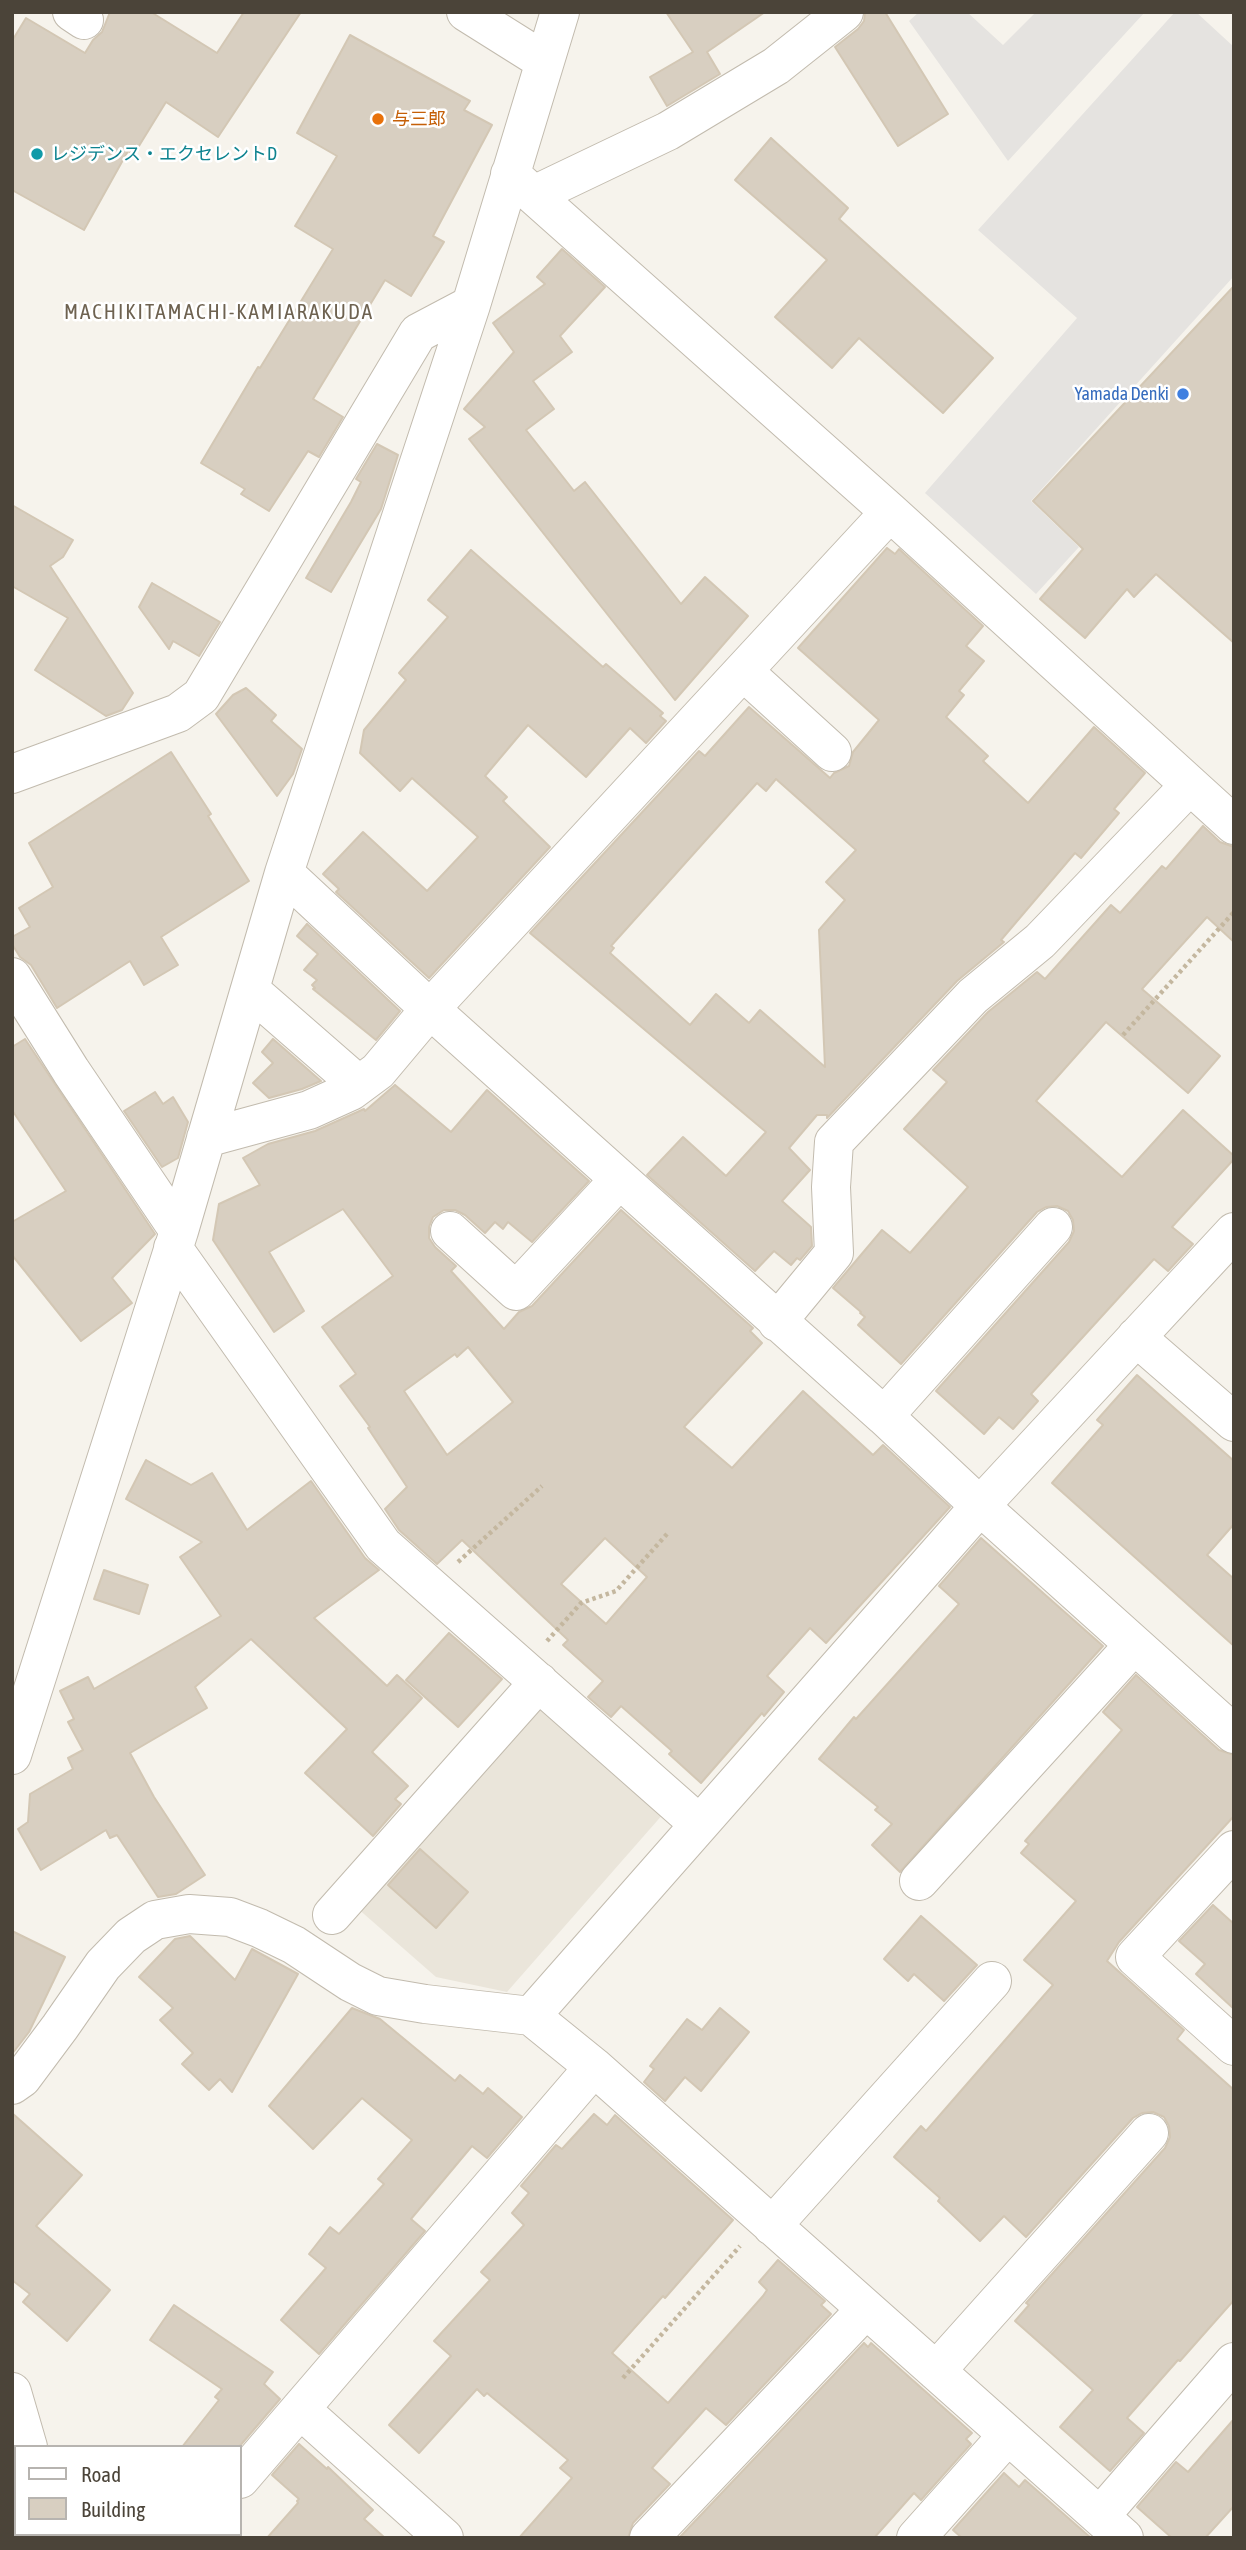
<!DOCTYPE html>
<html>
<head>
<meta charset="utf-8">
<style>
	body { margin:0 }
	#map { position:relative; width:1246px; height:2550px; overflow:hidden; background:#f6f3ec; font-family:"Asap Condensed",sans-serif }
	canvas { display:block }
	.frame { position:absolute; inset:0; border:14px solid #4b4439; pointer-events:none }
	.legend { position:absolute; left:14px; top:2445px; width:228px; height:91px; box-sizing:border-box; background:#fff; border:2px solid #b7b4b0; margin:0; padding:9px 12px; list-style:none; font-size:21px; color:#4b4439 }
	.legend li { display:flex; align-items:center; gap:14px; height:35px }
	.legend b { width:35px; border:2px solid #b7b4b0 }
</style>
</head>
<body>
<div id="map">
<canvas width="1246" height="2550"></canvas>
<div class="frame"></div>
<ul class="legend">
<li><b style="height:9px;background:#fff"></b>Road</li>
<li><b style="height:19px;background:#d8cfc1"></b>Building</li>
</ul>
</div>
<script>
const g = document.querySelector('canvas').getContext('2d');
g.lineJoin = 'round';
function fillPath(path, color) { g.fillStyle = color; g.fill(path, 'evenodd'); }
const poly = rows => new Path2D(rows.map(r => 'M' + r).join(''));
function strokePath(path, color, width, dash) { g.strokeStyle = color; g.lineWidth = width; g.lineCap = dash ? 'butt' : 'round'; g.setLineDash(dash || []); g.stroke(path); }
function label(font, color, halo, rows, align = 'center') {
  g.font = font + ' "Asap Condensed","Noto Sans JP",sans-serif'; g.lineWidth = 5; g.setLineDash([]); g.textBaseline = 'middle'; g.strokeStyle = halo; g.fillStyle = color; for (const [text, x, y, turn = 0] of rows) {
    g.save(); g.translate(x, y); g.rotate((+turn || 0) * Math.PI / 180); g.textAlign = isNaN(turn) ? turn : align; if (halo) g.strokeText(text, 0, 0); g.fillText(text, 0, 0); g.restore();
  }
}
fillPath(poly([
	[538,1702,664,1813,507,1992,436,1977,356,1907]
]), '#eae5da');
fillPath(poly([
	[919,12,967,12,1003,45,1036,12,1145,12,1008,161,909,21],
	[1175,12,1196,12,1234,47,1234,276,1031,501,1079,547,1036,594,925,493,1077,318,978,230]
]), '#e5e3e0');
const building = poly([
	[110,12,151,12,217,53,244,12,301,12,218,137,166,102,134,154,128,151,84,230,12,190,12,41,26,18,85,53,93,40,102,32,110,12],
	[666,12,765,12,707,52,720,74,667,106,650,77,693,52,666,12],
	[865,12,885,12,948,114,898,146,835,47,858,29,864,21,865,12],
	[350,35,470,101,464,110,492,125,433,236,444,242,411,296,385,280,313,399,343,417,319,457,308,451,269,511,241,494,245,489,201,463,258,367,260,368,333,249,295,226,337,156,297,133,350,35],
	[771,138,848,208,839,219,993,358,943,413,859,338,832,368,775,317,827,260,735,180,771,138],
	[562,249,605,287,560,336,572,352,533,381,554,409,526,430,574,491,585,482,681,604,705,577,748,616,675,700,469,439,485,427,464,409,514,352,493,323,545,284,537,277,562,249],
	[1234,286,1234,643,1156,574,1134,597,1127,589,1085,638,1040,599,1083,549,1033,501,1234,286],
	[377,444,398,455,381,509,331,592,306,578,351,502,361,482,356,479,377,444],
	[12,505,73,540,63,557,50,566,133,693,122,710,106,716,35,670,68,618,12,586,12,505],
	[887,548,895,554,899,549,983,626,966,646,984,661,959,691,964,695,946,717,988,756,983,761,1028,803,1094,727,1145,773,1114,809,1119,813,1081,858,1075,853,1001,940,1004,942,957,981,827,1118,827,1115,817,1115,789,1148,810,1170,782,1201,811,1227,812,1246,800,1260,797,1258,791,1265,774,1251,755,1271,647,1175,683,1137,726,1176,766,1132,530,933,699,751,705,756,749,707,830,778,834,773,849,766,853,752,879,720,798,648,887,548],
	[776,779,856,850,826,882,845,900,819,930,825,1067,760,1010,749,1023,716,994,690,1025,610,953,614,948,611,946,757,783,766,791,776,779],
	[471,550,603,667,606,664,663,713,660,716,666,721,646,743,630,728,586,777,528,725,485,776,507,797,503,801,550,847,429,978,336,892,339,889,323,874,363,832,427,891,478,837,412,778,400,791,360,753,364,730,406,680,399,673,448,617,428,600,471,550],
	[152,583,220,622,199,656,173,641,169,649,139,607,152,583],
	[246,688,276,715,271,721,302,749,293,774,277,796,216,714,233,695,246,688],
	[171,752,211,814,208,816,249,881,161,937,178,965,144,985,130,961,57,1008,31,965,20,957,12,944,12,937,30,927,19,908,53,887,29,843,171,752],
	[1203,826,1220,842,1234,847,1234,942,1207,917,1142,989,1220,1056,1188,1093,1106,1022,1036,1101,1122,1177,1183,1110,1234,1156,1234,1159,1172,1227,1193,1244,1168,1271,1154,1259,1031,1394,1038,1401,1013,1429,999,1417,984,1434,936,1391,1069,1242,1074,1231,1073,1220,1068,1211,1057,1206,1046,1207,1037,1212,901,1364,858,1325,865,1317,860,1313,861,1312,833,1288,882,1230,910,1253,968,1187,904,1129,947,1082,933,1070,988,1012,1037,972,1045,979,1111,905,1120,913,1162,866,1166,869,1203,826],
	[307,924,400,1011,376,1040,313,989,315,988,312,985,317,980,304,970,318,954,297,936,307,924],
	[25,1039,155,1234,112,1278,132,1303,81,1341,12,1255,12,1222,66,1191,12,1110,12,1047,25,1039],
	[273,1039,321,1081,302,1089,269,1098,253,1083,273,1063,262,1052,273,1039],
	[395,1085,451,1132,487,1090,589,1181,532,1242,508,1222,503,1229,495,1222,485,1233,465,1215,455,1210,444,1210,433,1217,429,1227,429,1238,435,1247,456,1266,451,1271,504,1329,519,1312,532,1306,621,1210,753,1328,750,1331,762,1343,684,1427,732,1468,803,1391,873,1455,883,1445,950,1507,826,1643,810,1628,767,1676,784,1692,764,1716,762,1713,701,1783,669,1754,672,1751,621,1706,611,1717,588,1697,603,1681,563,1645,568,1640,462,1540,437,1564,399,1530,385,1509,407,1487,368,1428,370,1427,340,1386,356,1374,322,1327,393,1276,343,1209,269,1252,304,1311,274,1332,213,1240,219,1204,260,1185,243,1158,268,1144,315,1131,364,1109,365,1111,395,1085],
	[468,1347,513,1402,447,1455,404,1391,455,1354,457,1357,468,1347],
	[605,1538,647,1577,606,1624,561,1584,605,1538],
	[155,1092,163,1104,173,1097,188,1122,178,1158,162,1167,124,1111,155,1092],
	[1137,1375,1234,1461,1234,1524,1207,1555,1234,1579,1234,1646,1052,1483,1103,1425,1097,1420,1137,1375],
	[146,1460,191,1485,212,1473,247,1530,311,1481,365,1558,379,1570,314,1618,387,1686,397,1675,422,1698,372,1752,408,1786,395,1799,401,1804,373,1836,305,1773,347,1729,251,1639,195,1687,207,1708,130,1753,154,1797,205,1875,176,1894,158,1897,117,1835,110,1838,106,1830,41,1870,18,1829,28,1822,30,1794,73,1769,68,1758,83,1750,68,1722,74,1719,60,1691,88,1677,94,1689,221,1616,180,1557,202,1542,126,1499,146,1460],
	[981,1538,1103,1646,900,1872,872,1845,892,1824,875,1810,878,1807,819,1759,854,1717,856,1719,959,1604,939,1586,981,1538],
	[104,1570,148,1585,139,1614,94,1599,104,1570],
	[449,1633,502,1679,458,1727,406,1680,449,1633],
	[1136,1675,1219,1750,1234,1755,1234,1816,1119,1942,1107,1961,1184,2030,1177,2039,1234,2090,1234,2300,1180,2361,1178,2360,1127,2418,1144,2433,1110,2471,1060,2427,1093,2390,1015,2321,1029,2305,1026,2303,1165,2148,1170,2137,1169,2126,1164,2117,1153,2112,1142,2113,1133,2118,1026,2237,1004,2216,980,2241,938,2201,940,2198,894,2157,921,2126,926,2131,1053,1985,1024,1960,1076,1901,1021,1853,1029,1844,1025,1841,1122,1730,1103,1712,1136,1675],
	[420,1849,468,1892,436,1928,388,1885,420,1849],
	[1213,1905,1234,1924,1234,2009,1196,1974,1205,1964,1179,1941,1213,1905],
	[921,1916,977,1965,944,2001,914,1974,908,1981,884,1959,921,1916],
	[12,1931,65,1957,29,2032,12,2054,12,1931],
	[190,1936,235,1980,252,1949,298,1974,232,2092,220,2079,209,2090,182,2064,193,2053,160,2020,173,2008,139,1977,175,1939,190,1936],
	[352,2008,380,2019,455,2081,460,2075,483,2094,488,2088,522,2117,487,2158,472,2146,411,2219,425,2231,319,2354,281,2320,326,2268,309,2254,330,2227,339,2234,384,2184,378,2179,412,2140,362,2098,313,2149,269,2106,352,2008],
	[720,2008,749,2032,701,2091,685,2077,665,2101,644,2082,654,2069,650,2066,687,2019,702,2030,720,2008],
	[12,2113,82,2175,36,2226,110,2290,67,2341,23,2302,30,2294,12,2280,12,2113],
	[594,2114,607,2125,615,2115,733,2220,665,2298,663,2296,612,2353,668,2403,763,2296,767,2290,759,2282,778,2260,825,2301,821,2305,831,2314,726,2425,706,2408,652,2468,670,2484,633,2523,628,2538,519,2538,572,2478,560,2468,568,2460,487,2393,484,2396,477,2389,419,2453,389,2425,451,2356,434,2341,490,2280,481,2272,524,2225,512,2213,529,2193,521,2186,556,2145,562,2149,594,2114],
	[174,2305,273,2372,264,2384,280,2399,239,2447,182,2447,219,2400,215,2397,222,2389,150,2340,174,2305],
	[864,2343,868,2347,871,2343,972,2433,966,2439,971,2444,921,2500,914,2493,874,2538,679,2538,864,2343],
	[1234,2419,1234,2506,1205,2538,1172,2538,1137,2507,1176,2462,1188,2472,1234,2419],
	[299,2444,327,2469,328,2467,373,2510,364,2519,385,2538,267,2538,298,2503,297,2501,299,2499,272,2475,299,2444],
	[1004,2473,1019,2487,1025,2480,1091,2538,962,2538,953,2530,1004,2473]
]);
fillPath(building, '#d8cfc1');
strokePath(building, '#d3c7b4', 2);
const minor = poly([
	[72,12,84,20],
	[466,12,544,61],
	[510,174,890,512,1234,825],
	[534,195,668,131,776,66,844,12],
	[743,671,832,752],
	[12,774,178,713,201,696,418,333,471,305],
	[284,873,430,1009,884,1416,980,1506,1234,1734],
	[12,977,71,1071,179,1231],
	[250,990,359,1085],
	[206,1138,309,1110,351,1091,378,1071,430,1009,890,512],
	[450,1231,516,1291,619,1180],
	[173,1248,383,1545,699,1824],
	[777,1322,834,1253,831,1187,834,1142,973,996,1040,941,1189,786],
	[1136,1337,1234,1422],
	[884,1416,1053,1227],
	[12,1755,179,1231,284,873,471,305,560,12],
	[1234,1850,1135,1957,1234,2046],
	[919,1881,1134,1645],
	[332,1915,539,1682],
	[12,2085,22,2078,60,2027,103,1965,131,1936,155,1920,189,1914,230,1917,259,1928,294,1945,350,1982,378,1996,425,2004,531,2016],
	[772,2226,992,1981],
	[936,2371,1149,2133],
	[12,2392,28,2447],
	[300,2409,444,2538],
	[240,2479,594,2067],
	[1100,2516,1234,2362],
	[54,2534,55,2538],
	[200,2538,202,2534],
	[649,2538,866,2309],
	[916,2538,1008,2435],
	[1124,2538,594,2067,531,2016,980,1506,1234,1232]
]);
strokePath(minor, '#c2bbae', 40);
strokePath(poly([
	[1123,1035,1234,912],
	[458,1562,542,1486],
	[547,1641,581,1603,616,1591,667,1534],
	[623,2378,740,2246]
]), '#c4b79f', 4.5, [3.5, 3.5]);
strokePath(minor, '#fff', 38);
for (const [x, y, r, color] of [
	[378,119,7,"#e8710a"],
	[37,154,7,"#0f9aa8"],
	[1183,394,7,"#3f7fe0"]
]) { const dot = new Path2D(); dot.arc(x, y, r, 0, 2 * Math.PI); g.fillStyle = color; g.fill(dot); strokePath(dot, '#fff', 2.5); }
label('18px', '#c56008', '#fff', [
	["与三郎",392,119]
], 'left');
label('18px', '#0d838f', '#fff', [
	["レジデンス・エクセレントD",51,154]
], 'left');
label('18px', '#366cbe', '#fff', [
	["Yamada Denki",1169,394]
], 'right');
g.letterSpacing = '2px';
label('21px', '#6e6250', '#fff', [
	["MACHIKITAMACHI-KAMIARAKUDA",219,312]
]);
g.letterSpacing = '0px';
</script>
</body>
</html>
